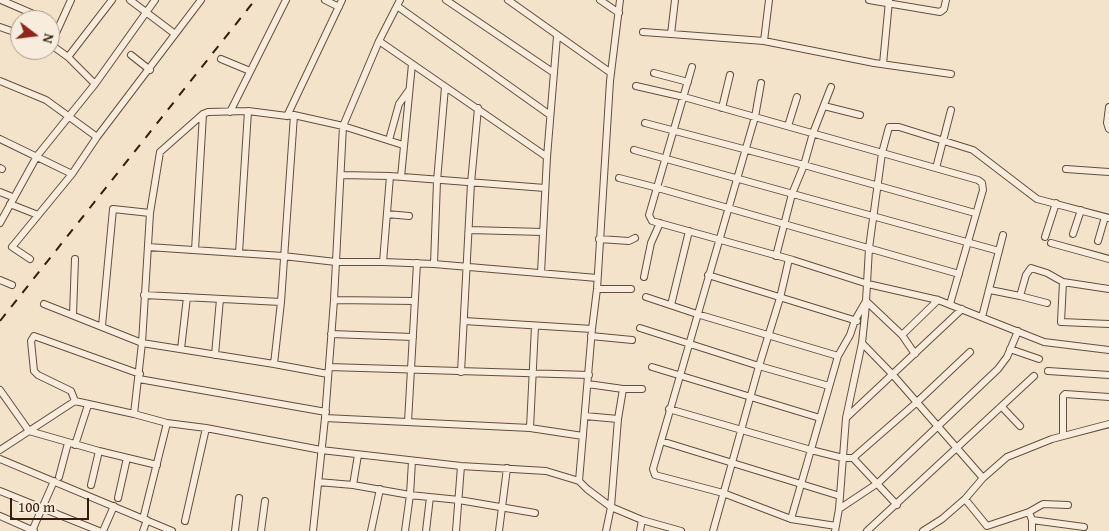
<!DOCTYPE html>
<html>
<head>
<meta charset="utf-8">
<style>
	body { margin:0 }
	#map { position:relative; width:1109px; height:531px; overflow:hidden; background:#f4e3cb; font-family:"Gentium Book Plus",serif }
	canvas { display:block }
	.north { position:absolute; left:10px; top:10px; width:50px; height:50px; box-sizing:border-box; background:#f8eddd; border:1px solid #aa9a89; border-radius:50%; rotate:105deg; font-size:14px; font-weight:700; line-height:20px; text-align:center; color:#341d0c }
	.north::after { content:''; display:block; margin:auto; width:18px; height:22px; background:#8f2418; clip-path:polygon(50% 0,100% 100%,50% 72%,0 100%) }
	.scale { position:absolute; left:10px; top:498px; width:79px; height:22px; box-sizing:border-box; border:2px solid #341d0c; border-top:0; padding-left:6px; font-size:15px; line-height:18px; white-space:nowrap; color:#341d0c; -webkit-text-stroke:4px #f8eddd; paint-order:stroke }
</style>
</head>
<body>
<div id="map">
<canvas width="1109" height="531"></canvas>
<div class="north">N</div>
<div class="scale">100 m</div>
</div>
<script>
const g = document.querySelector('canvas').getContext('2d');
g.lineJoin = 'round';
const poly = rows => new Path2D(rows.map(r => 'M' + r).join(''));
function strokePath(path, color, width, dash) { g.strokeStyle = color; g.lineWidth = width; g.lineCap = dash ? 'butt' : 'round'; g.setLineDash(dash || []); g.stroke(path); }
const minor = poly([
	[1,0,38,16],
	[130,0,175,34],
	[325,0,339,7],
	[446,0,554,73],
	[508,0,611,73],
	[600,0,619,13],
	[675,0,671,34,764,41,874,63,951,74],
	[869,0,940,12,944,9,946,0],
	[397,6,550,115],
	[0,27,20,34],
	[643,32,671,34],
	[379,41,547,157],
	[764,41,769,0],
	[50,44,68,57,95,84],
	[51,44,71,0],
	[131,55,150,70],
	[68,57,112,0],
	[221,59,250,71],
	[883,64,889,1],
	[692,67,649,215,652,221,793,260,868,284,938,300,1044,342,1109,350],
	[654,73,688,82],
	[0,81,46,100,97,137],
	[761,83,755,117,653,469,655,475,723,493,791,519,836,526],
	[636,86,684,97,978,180,982,183,983,190,950,304],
	[824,106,860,115],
	[1109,107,1107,123,1109,129],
	[722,108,730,75],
	[230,112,286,0],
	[287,116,342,0],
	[645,123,804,165,975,213],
	[788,126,797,97],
	[0,139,72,174],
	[389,140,399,104,409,90],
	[634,150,999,251],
	[0,168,2,169],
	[936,168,951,110],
	[1066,169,1109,172],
	[341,175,390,176,545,188],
	[401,177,412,64],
	[619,178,658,188,959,274],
	[0,192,10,196],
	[10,204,38,215],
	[387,214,409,216],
	[0,223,37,156,95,84,155,0],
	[469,230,543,232],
	[1073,234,1081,210],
	[1045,237,1056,203],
	[599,239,629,241,635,238],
	[1098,241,1105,217],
	[1051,243,1109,259],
	[148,247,283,256,336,262,383,262,434,264,597,278],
	[195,250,203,114],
	[239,253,248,111],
	[776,256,792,194,804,165,813,133,831,87],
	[30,259,12,247,72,174,97,137,201,0],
	[383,262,390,176],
	[434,264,437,181,445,87],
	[541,273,547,157,557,36],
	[708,275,857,321],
	[644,277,651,243,660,223],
	[0,280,12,285],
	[1063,282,1061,322,1109,324],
	[597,289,631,289],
	[990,290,1020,296,1026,275,1031,268,1047,273,1063,282,1109,289],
	[144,295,281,302],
	[1020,296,1047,303],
	[646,297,697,314,838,356],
	[334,300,415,301],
	[866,301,902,335,915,354],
	[44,304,142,343,274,364,328,374],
	[671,305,689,231],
	[73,315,75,259],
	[982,317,1003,235],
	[464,321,592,329],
	[102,326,113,209,150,213],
	[640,328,759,366,829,386],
	[331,334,413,337],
	[902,335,938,300],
	[591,336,632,340],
	[862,343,893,375,983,478],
	[181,349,187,297],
	[1010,349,1039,359],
	[215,355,220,299],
	[274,364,281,302,294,115],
	[329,367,589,375],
	[652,367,820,418],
	[1048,371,1109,375],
	[461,372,471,183,478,108],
	[139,379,326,412],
	[588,384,623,389,642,389],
	[0,390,29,431,99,451,157,465],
	[75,401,71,391,38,375,34,371,31,341,34,336,140,374],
	[1002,407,1020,426],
	[669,409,811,450,843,458,853,458,916,403,970,352],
	[134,414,142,343,150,213,160,152,203,114,208,112,248,111,287,116,294,115,343,126,403,145],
	[585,416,618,419],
	[847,417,962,309],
	[325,418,530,428,583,436],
	[408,422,417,263],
	[530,428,535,326],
	[1063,436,1063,396,1065,394,1109,397],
	[661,441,840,496],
	[75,445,88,405],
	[0,450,75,401,134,414,167,423,206,428,321,450,461,466,546,471,579,481,587,489,611,507,642,520,681,531],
	[358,455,353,485,410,495,459,500,535,513],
	[853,458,897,505],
	[0,459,172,531],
	[59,477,68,443],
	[579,481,592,329,597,289,610,81,620,0],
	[318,482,353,485],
	[91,485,99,451],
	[0,491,99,531],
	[118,498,127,458],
	[965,499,987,526,1029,512,1043,504,1068,505],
	[839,509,878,483,998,369,1007,357,1018,331],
	[1029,512,1032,520,1084,527],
	[0,516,34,531],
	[143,519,167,423],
	[791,519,838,356,850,335,855,320,866,301,869,248,882,153,889,127,899,127,973,150,1037,199,1109,218],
	[1032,520,1032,531],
	[185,521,206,428],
	[32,531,54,481],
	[103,531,114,506],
	[143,531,147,520],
	[235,531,239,498],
	[261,531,265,501],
	[313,531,325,418,334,300,343,126,379,41,400,0],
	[371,531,380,489],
	[405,531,410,495,412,461],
	[426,531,430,497],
	[456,531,461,466],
	[499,531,507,468],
	[606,531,611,507,618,419,623,389],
	[640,531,642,520],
	[713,531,759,366,780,298,789,259],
	[835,531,839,509,846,418,862,343,866,305],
	[867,531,1034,376],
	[923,531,942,519,965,499,983,478,1007,457,1052,439,1109,424]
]);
strokePath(minor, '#644e3c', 8);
strokePath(minor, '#f8eddd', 6);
strokePath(poly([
	[0,321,255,0]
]), '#341d0c', 2, [9, 9]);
</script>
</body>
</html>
